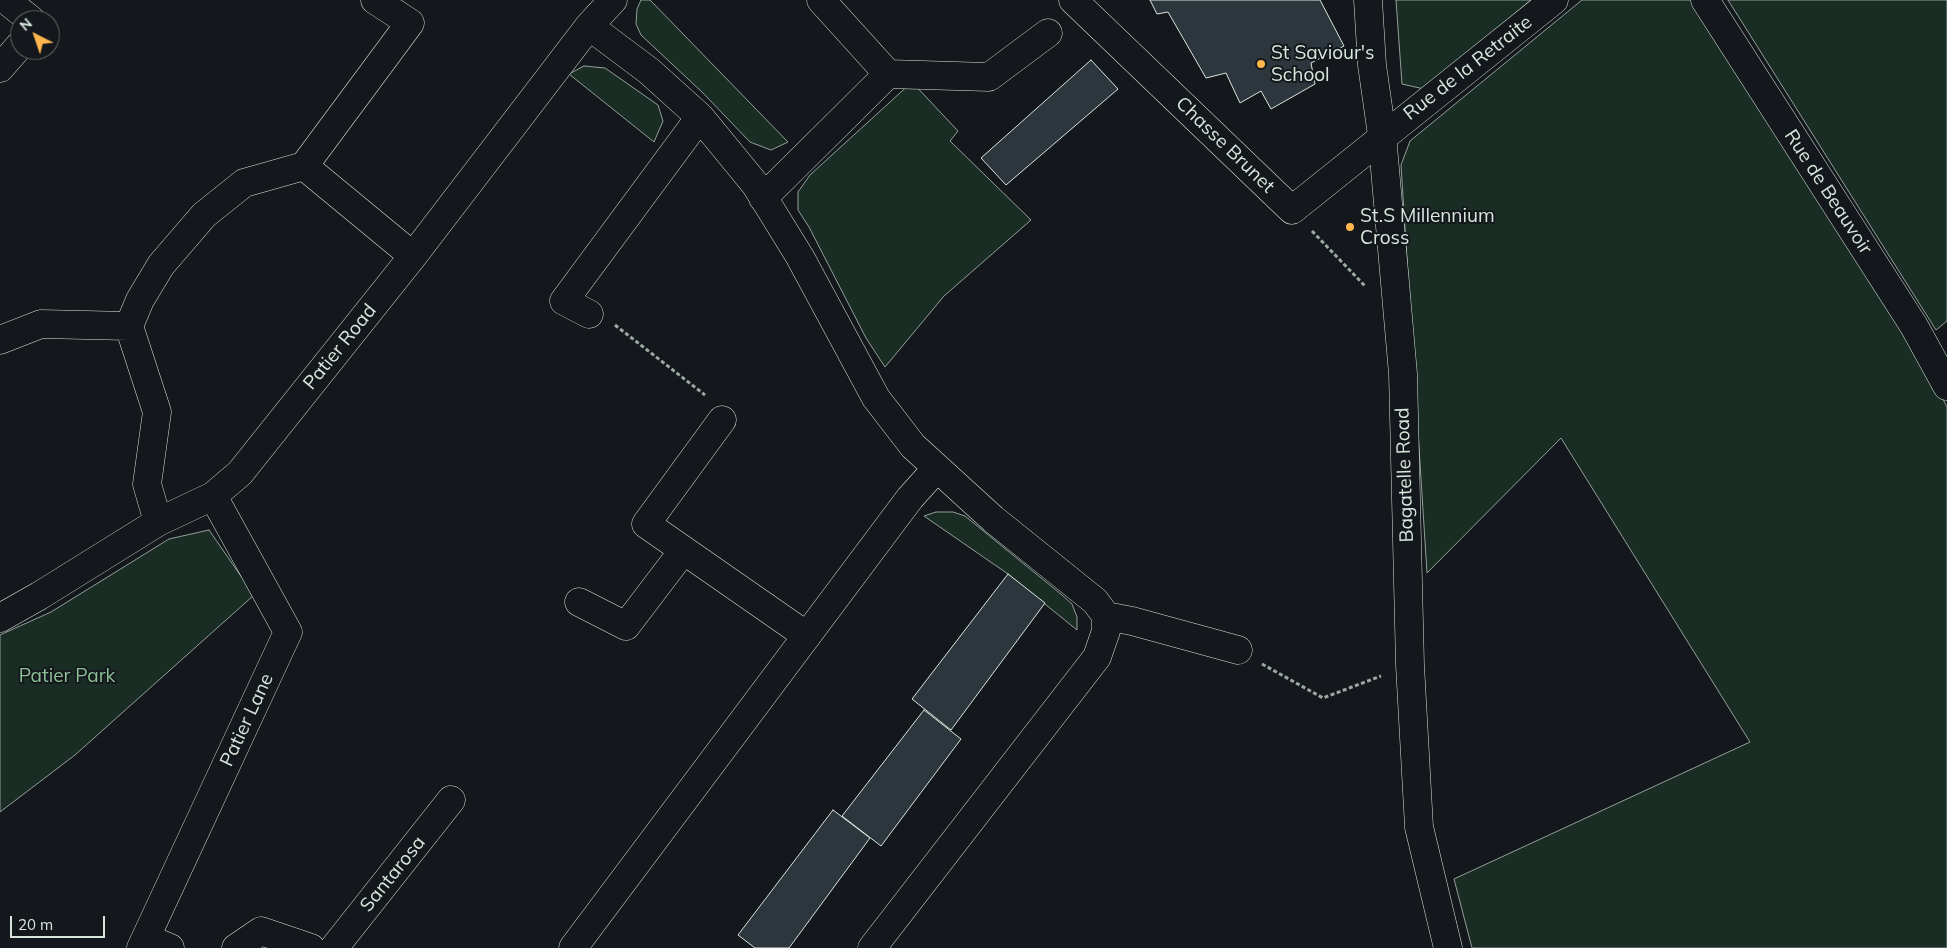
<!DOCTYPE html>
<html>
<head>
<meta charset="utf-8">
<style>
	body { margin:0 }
	#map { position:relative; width:1947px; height:948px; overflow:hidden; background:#14181c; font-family:Mulish,sans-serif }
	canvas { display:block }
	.north { position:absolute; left:10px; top:10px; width:50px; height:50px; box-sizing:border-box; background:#14181c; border:1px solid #626a69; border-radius:50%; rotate:319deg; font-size:14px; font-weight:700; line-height:20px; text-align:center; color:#d8e6dc }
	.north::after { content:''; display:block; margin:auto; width:18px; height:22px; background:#ffb74d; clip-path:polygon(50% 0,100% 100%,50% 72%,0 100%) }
	.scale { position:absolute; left:10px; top:916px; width:95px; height:22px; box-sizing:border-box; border:2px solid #d8e6dc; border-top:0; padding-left:6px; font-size:15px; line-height:18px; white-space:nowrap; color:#d8e6dc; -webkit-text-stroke:4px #14181c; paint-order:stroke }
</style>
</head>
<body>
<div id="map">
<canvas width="1947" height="948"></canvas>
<div class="north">N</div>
<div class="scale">20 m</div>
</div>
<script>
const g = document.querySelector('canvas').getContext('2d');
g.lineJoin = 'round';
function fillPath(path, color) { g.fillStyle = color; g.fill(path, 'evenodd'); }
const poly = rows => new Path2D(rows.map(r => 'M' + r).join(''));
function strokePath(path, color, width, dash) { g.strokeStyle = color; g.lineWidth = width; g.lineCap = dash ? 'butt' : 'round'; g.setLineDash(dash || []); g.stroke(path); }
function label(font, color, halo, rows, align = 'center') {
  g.font = font + ' Mulish,sans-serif'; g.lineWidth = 4; g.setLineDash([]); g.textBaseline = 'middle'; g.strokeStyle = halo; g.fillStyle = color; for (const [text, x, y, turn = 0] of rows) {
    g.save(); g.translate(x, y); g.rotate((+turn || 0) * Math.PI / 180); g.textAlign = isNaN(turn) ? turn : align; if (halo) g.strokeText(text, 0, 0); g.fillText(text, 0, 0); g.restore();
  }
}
const green = poly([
	[641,0,650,0,788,142,771,150,750,142,703,93,641,35,636,24,637,9,641,0],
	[1396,0,1531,0,1424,89,1402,84,1396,0],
	[1582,0,1696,0,1921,356,1947,407,1947,948,1472,948,1454,879,1750,742,1561,438,1427,573,1401,165,1410,141,1582,0],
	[1728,0,1947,0,1947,321,1936,330,1728,0],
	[584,66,605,68,658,105,663,121,654,142,569,74,584,66],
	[912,82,958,131,950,141,1031,220,944,296,885,367,866,338,809,227,798,210,798,192,810,175,912,82],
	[936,512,953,512,965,516,1062,595,1072,604,1077,617,1077,630,1008,574,924,516,936,512],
	[209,530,254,595,75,755,0,812,0,635,51,612,169,539,209,530]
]);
fillPath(green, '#1a2d24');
strokePath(green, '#939e99', 1);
const building = poly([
	[1150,0,1320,0,1344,46,1311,63,1315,84,1271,109,1261,91,1240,103,1226,73,1206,78,1168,12,1157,14,1150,0],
	[1091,60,1118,89,1006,185,981,158,1091,60],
	[1008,574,1045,603,951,730,912,699,1008,574],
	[924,710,961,739,881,846,842,816,924,710],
	[833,810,870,838,789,948,755,948,738,935,833,810]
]);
fillPath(building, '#2c363c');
strokePath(building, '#d8e6dc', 1);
const minor = poly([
	[6,0,31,20],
	[375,0,410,23,304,166,413,256],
	[821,0,888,74],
	[1073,0,1292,210,1554,0],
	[1705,0,1914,326,1947,386],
	[589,26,649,71,700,117,755,184,800,257,876,398,913,446,993,519,1095,601,1106,616,1106,631,1097,657,872,948],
	[0,68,20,45],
	[763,198,888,74,989,77,1048,33],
	[589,314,564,301,700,117],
	[129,326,157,412,147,484,158,522],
	[0,340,41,324,129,326,140,300,161,265,204,215,244,183,304,166],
	[722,420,646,524,807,636],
	[579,602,626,626,683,551],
	[1106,616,1132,621,1238,650],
	[0,618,39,596,158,522,213,496,240,473,413,256,589,26,613,0],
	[146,938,170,948],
	[141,948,288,632,213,496],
	[236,948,261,931,311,948],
	[334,948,451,800],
	[573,948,910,498,937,468]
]);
const major = poly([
	[1368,0,1372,65,1382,135,1403,374,1410,665,1419,827,1448,948]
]);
strokePath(minor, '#d8e6dc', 29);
strokePath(major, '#d8e6dc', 29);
strokePath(poly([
	[1312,231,1365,286],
	[615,325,705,395],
	[1262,664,1323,698,1381,676]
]), '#9da8a2', 3, [4, 2.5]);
strokePath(minor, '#14181c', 28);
strokePath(major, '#14181c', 28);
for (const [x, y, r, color] of [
	[1261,64,5,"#ffb74d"],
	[1350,227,5,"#ffb74d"]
]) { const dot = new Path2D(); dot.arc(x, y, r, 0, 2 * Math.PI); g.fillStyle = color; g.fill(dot); strokePath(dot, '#14181c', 2); }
label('19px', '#d8e6dc', '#14181c', [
	["St Saviour's",1271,53],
	["School",1271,75],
	["St.S Millennium",1360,216],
	["Cross",1360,238]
], 'left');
label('19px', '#d8e6dc', '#14181c', [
	["Rue de la Retraite",1468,68,-38],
	["Chasse Brunet",1225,145,44],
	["Rue de Beauvoir",1828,192,57],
	["Patier Road",340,347,-51],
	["Bagatelle Road",1405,475,-92],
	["Patier Lane",247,720,-65],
	["Santarosa",393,874,-51]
]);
label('19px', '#8ac095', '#14181c', [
	["Patier Park",67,676]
]);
</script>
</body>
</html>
